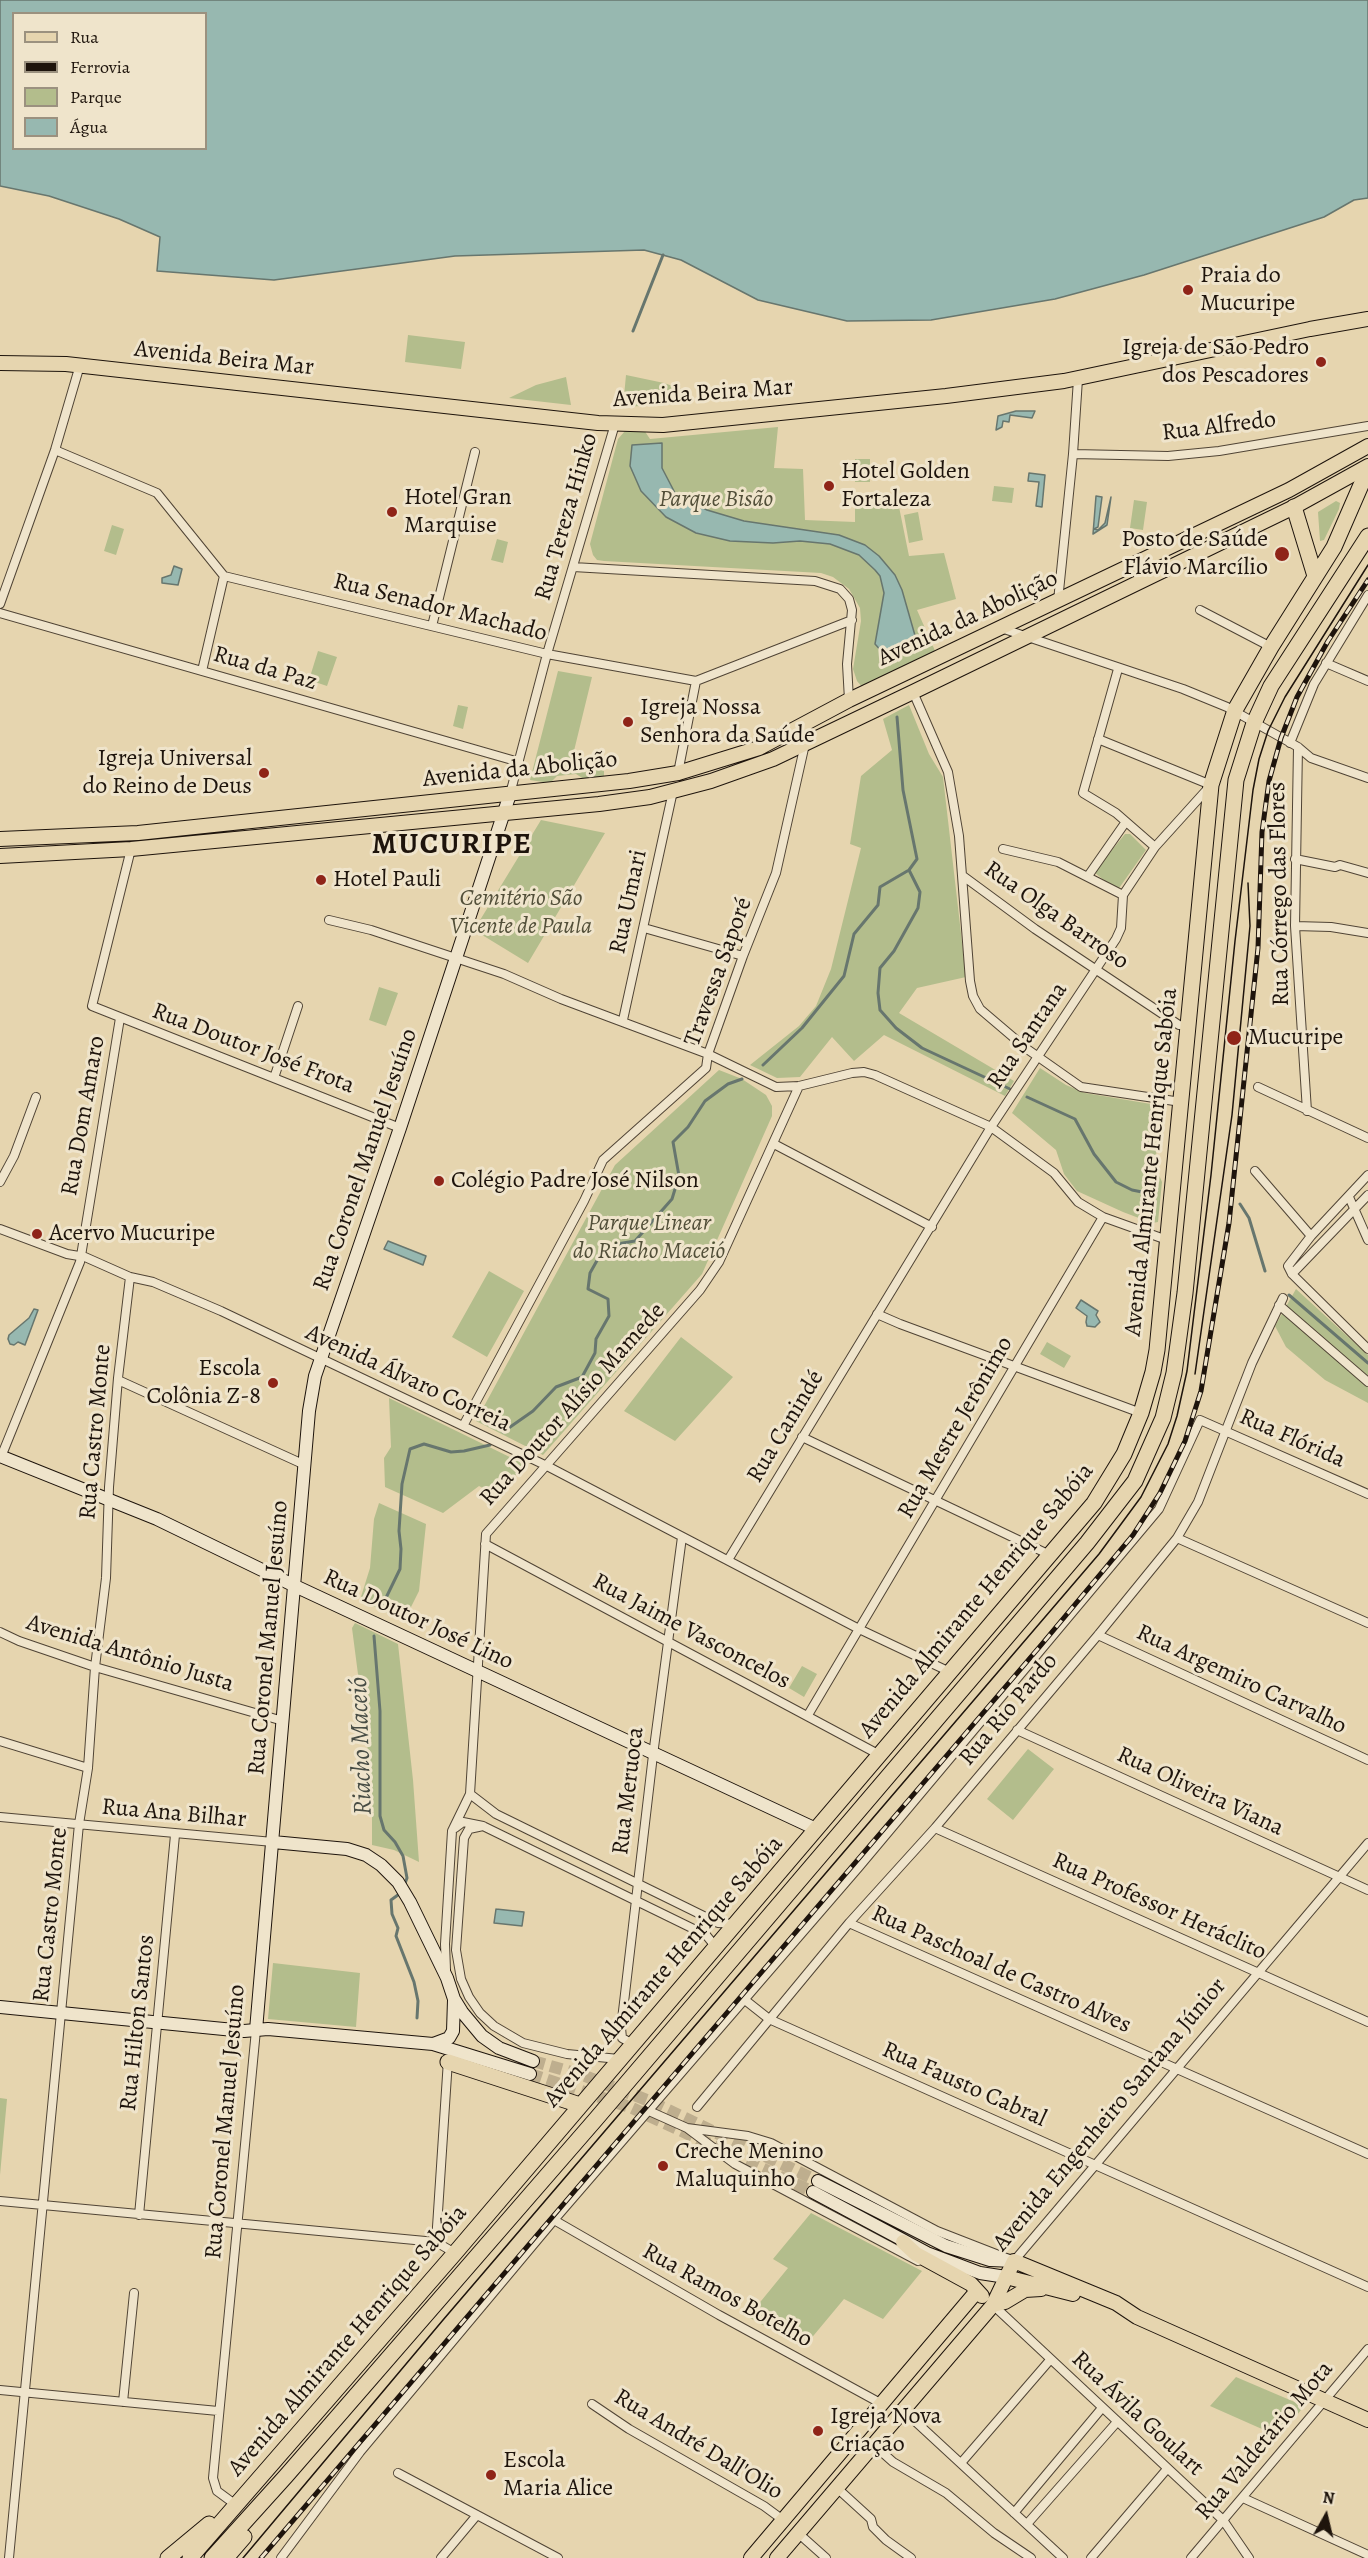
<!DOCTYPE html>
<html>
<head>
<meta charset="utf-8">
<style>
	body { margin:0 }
	#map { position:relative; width:1368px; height:2558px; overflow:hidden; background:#e6d5af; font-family:Alegreya,serif }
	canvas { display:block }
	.legend { position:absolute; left:12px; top:12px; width:195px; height:138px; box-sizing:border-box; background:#efe4cb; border:2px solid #9b917f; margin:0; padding:8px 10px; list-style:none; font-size:18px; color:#1e140c }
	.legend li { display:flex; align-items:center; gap:12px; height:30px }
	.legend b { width:30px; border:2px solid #9b917f }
	.north { position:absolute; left:1296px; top:2486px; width:60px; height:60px; -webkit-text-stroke:4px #efe4cb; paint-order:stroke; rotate:8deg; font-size:16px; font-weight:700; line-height:24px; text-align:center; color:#1e140c }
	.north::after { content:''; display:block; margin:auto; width:21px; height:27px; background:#1e140c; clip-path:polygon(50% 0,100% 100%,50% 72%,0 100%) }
</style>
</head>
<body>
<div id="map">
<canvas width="1368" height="2558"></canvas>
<ul class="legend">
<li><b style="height:8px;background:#e6d5af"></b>Rua</li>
<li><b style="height:8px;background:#1e140c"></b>Ferrovia</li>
<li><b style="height:16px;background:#b3bd8c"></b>Parque</li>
<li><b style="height:16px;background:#97b8b0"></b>Água</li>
</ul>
<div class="north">N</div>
</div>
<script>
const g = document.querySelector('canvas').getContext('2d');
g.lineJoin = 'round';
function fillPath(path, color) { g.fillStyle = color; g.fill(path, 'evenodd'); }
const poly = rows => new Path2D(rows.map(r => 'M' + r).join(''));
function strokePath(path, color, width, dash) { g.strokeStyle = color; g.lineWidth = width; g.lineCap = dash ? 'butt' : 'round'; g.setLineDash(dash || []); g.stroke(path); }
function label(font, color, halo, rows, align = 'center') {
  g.font = font + ' Alegreya,serif'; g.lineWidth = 6; g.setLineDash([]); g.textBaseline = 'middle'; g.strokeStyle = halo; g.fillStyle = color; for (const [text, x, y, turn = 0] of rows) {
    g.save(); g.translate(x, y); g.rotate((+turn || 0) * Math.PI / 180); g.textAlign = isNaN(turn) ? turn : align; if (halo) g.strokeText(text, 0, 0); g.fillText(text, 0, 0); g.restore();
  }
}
fillPath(poly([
	[408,335,465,342,461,369,405,362],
	[626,375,664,383,684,390,677,404,623,407],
	[566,377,571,405,509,398,536,385],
	[778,427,774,468,803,469,805,520,855,522,855,503,898,502,909,556,944,553,956,599,917,610,936,653,863,688,857,681,853,669,861,621,860,608,849,589,833,577,821,573,604,561,597,560,593,555,590,544,618,439,625,431,644,430,650,439],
	[855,459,870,459,870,482,855,482],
	[994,486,1014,488,1012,503,992,501],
	[1134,500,1147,502,1143,530,1130,528],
	[1336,501,1340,503,1339,509,1324,540,1320,541,1318,512],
	[918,512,923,540,909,543,904,515],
	[112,525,124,529,116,555,104,551],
	[497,539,508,542,503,563,491,560],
	[318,651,337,657,327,686,309,680],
	[558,671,592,677,572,759,579,761,579,764,604,771,604,778,587,781,576,774,557,776,550,783,530,780],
	[458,705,468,707,463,729,453,726],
	[909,705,929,754,943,777,966,977,917,988,899,1013,1014,1081,1005,1096,884,1035,854,1061,832,1037,800,1077,777,1078,750,1065,799,1026,816,1006,831,969,861,848,850,844,861,776,892,750,883,719],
	[541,820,605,833,528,963,474,930],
	[1125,834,1130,834,1146,850,1117,891,1094,872],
	[379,987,398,993,386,1026,369,1020],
	[1040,1068,1066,1085,1085,1093,1157,1105,1156,1168,1162,1182,1158,1222,1152,1223,1123,1212,1077,1191,1064,1174,1056,1150,1012,1113],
	[719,1070,742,1079,766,1095,772,1106,772,1116,702,1274,543,1455,476,1421,615,1165],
	[489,1271,524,1291,487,1357,452,1337],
	[1296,1289,1368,1355,1368,1403,1325,1380,1286,1347,1275,1326],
	[681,1337,733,1377,675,1441,624,1411],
	[1047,1342,1071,1356,1064,1368,1040,1354],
	[389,1398,526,1465,496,1495,479,1486,443,1513,385,1487,384,1458,391,1447],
	[379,1503,426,1524,419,1591,404,1621,360,1600,370,1568,374,1519],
	[355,1623,398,1644,413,1780,419,1862,394,1850,372,1845,372,1782,352,1628],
	[802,1666,817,1674,804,1697,789,1688],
	[1028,1749,1054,1769,1013,1820,987,1799],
	[273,1963,360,1973,356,2027,268,2019],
	[0,2098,7,2099,0,2175],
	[811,2213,922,2271,883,2319,844,2299,804,2347,748,2317,788,2268,773,2259],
	[1236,2377,1304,2406,1280,2437,1210,2406]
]), '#b3bd8c');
const water = poly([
	[0,0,1368,0,1368,198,1354,200,1324,217,1144,275,1055,299,931,320,847,321,758,300,681,260,644,250,455,256,274,280,157,271,160,237,119,219,49,196,0,186,0,0],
	[14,14,206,14,206,148,14,148,14,14],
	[1016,411,1035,411,1032,418,1010,415,1009,422,1003,421,1002,427,996,430,998,416,1016,411],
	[662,443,662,468,675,493,707,510,744,521,839,535,865,545,879,556,895,575,902,590,918,646,884,654,875,644,884,593,880,576,875,570,859,555,830,544,800,541,773,543,730,541,696,533,666,517,641,491,630,466,632,445,662,443],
	[1029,473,1045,475,1042,507,1036,506,1039,482,1028,481,1029,473],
	[1096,496,1102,497,1098,527,1094,529,1098,530,1105,523,1111,497,1107,525,1093,534,1096,496],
	[174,566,182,569,178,585,162,583,162,578,171,575,174,566],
	[388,1241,426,1256,423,1265,384,1249,388,1241],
	[1081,1300,1098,1311,1096,1315,1100,1322,1095,1327,1087,1326,1086,1322,1087,1316,1076,1308,1081,1300],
	[34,1309,38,1310,25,1345,18,1342,14,1345,10,1344,8,1339,9,1335,29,1318,34,1309],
	[496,1909,524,1912,522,1926,494,1923,496,1909]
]);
fillPath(water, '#97b8b0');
strokePath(water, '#67766e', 1.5);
strokePath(poly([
	[633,331,663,255],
	[909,870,920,892,918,908,894,951,880,968,878,993,880,1010,896,1028,922,1048,1010,1089],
	[763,1065,802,1028,844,976,854,934,878,905,880,887,909,870,917,859,903,790,897,717],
	[1027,1097,1075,1119,1094,1154,1116,1182,1132,1190,1152,1194],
	[1240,1204,1249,1218,1265,1271],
	[1289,1295,1368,1363],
	[503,1432,533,1411,556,1387,582,1377,595,1353,596,1339,609,1316,608,1299,588,1289,590,1273,599,1257,617,1244,635,1241,672,1199,679,1176,673,1142,688,1127,705,1101,728,1084,742,1079],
	[382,1606,400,1569,401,1549,399,1531,402,1484,410,1449,424,1444,451,1452,464,1451,490,1445],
	[374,1636,380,1711,380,1816,384,1830,395,1842,403,1856,407,1878,404,1886],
	[402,1892,391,1900,392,1914,398,1928,396,1936,414,1982,418,2001,417,2018]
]), '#67766e', 3);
strokePath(poly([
	[533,2061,585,2076,647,2100,818,2181],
	[530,2074,630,2107,813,2192]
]), '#beae8e', 12, [12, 6]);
const street = poly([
	[55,450,157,493,224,576,547,654,696,681,852,620],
	[1073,454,1168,456,1219,451,1368,426],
	[573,567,815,581,840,589,849,599,852,610,847,664,849,700],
	[1058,601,1073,454,1078,379],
	[0,604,55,450,80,365],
	[1200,610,1271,647],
	[0,613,519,762],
	[432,626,475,452],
	[1001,628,1183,689,1227,707,1298,747,1311,758,1368,778],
	[1326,663,1368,681],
	[1118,669,1083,793,1116,813,1155,847],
	[202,671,224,576],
	[913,692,948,772,959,836,970,981,973,996,980,1009,1027,1049,1081,1087,1181,1102],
	[1290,743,1314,684,1368,595],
	[1298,747,1295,926,1307,1111],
	[678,773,696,681],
	[510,794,547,654,615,424],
	[131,849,92,1006,400,1128],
	[1003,849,1058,862,1123,895],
	[1295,859,1335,867,1340,865,1368,873],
	[963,876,1035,929,1179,1025,1188,1026],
	[1088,876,1125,823],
	[329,920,371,930,504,974,561,999,708,1054,776,1087,799,1086,852,1073,864,1072,875,1075,991,1127,1054,1173,1078,1202,1103,1217],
	[1295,926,1331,927,1368,933],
	[644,928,743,956],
	[623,1020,673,791],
	[274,1078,298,1006],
	[1258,1087,1368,1138],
	[774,1144,932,1227],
	[1255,1171,1311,1236],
	[1368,1175,1311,1236,1288,1266,1292,1274,1368,1349],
	[0,1182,14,1156,36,1097],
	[1349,1197,1368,1240],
	[0,1229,67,1254,85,1257,130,1277,153,1282,221,1311,547,1466,859,1629,950,1672],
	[1292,1274,1368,1195],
	[1279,1305,1368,1382],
	[877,1314,900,1324,1141,1413],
	[118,1380,305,1465],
	[463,1426,584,1201,603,1160,706,1068,708,1054,743,956,776,873,805,744],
	[802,1437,1050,1555],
	[1,1457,80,1262,120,1018],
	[1177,1538,1368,1623],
	[485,1544,878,1754],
	[728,1560,991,1127,1116,939,1121,928,1123,895,1155,847,1211,785,1098,739],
	[0,1632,19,1641,95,1667,283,1721],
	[1098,1635,1368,1760],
	[808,1715,1103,1217,1167,1240],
	[1017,1730,1368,1890],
	[0,1741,88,1768],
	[470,1794,496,1814,718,1923,734,1924],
	[0,1817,273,1842],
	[483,1826,469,1829,464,1838,456,1950,461,1979,469,1997,480,2013,494,2026,523,2043,567,2054,619,2059],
	[455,1828,463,1822,483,1826,706,1935,715,1946],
	[935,1828,1368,2022],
	[849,1923,1368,2154],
	[446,1970,445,1944,452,1831,470,1794,486,1534,700,1290,719,1262,799,1086],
	[745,2000,769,2019,1368,2287],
	[633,2044,622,2038,621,2028,653,1755,682,1537],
	[697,2107,849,1923,935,1828,1098,1635,1177,1538,1198,1502,1252,1363,1283,1298],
	[649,2111,687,2128,735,2164,918,2261],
	[687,2128,748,2136,771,2143,937,2231,1014,2261,1368,1843],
	[0,2201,436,2242,455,2253],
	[139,2215,175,1835],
	[554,2220,719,2315,882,2404],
	[436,2242,448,2060],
	[993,2305,1223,2520,1249,2558],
	[0,2390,218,2411],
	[123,2402,134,2293],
	[592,2404,629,2429,764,2506,783,2520],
	[903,2410,1063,2558],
	[874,2445,893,2462,946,2493,994,2533,1031,2558],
	[961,2463,1050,2360],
	[398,2473,558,2558],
	[837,2488,871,2519,873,2527,886,2540,911,2558],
	[1243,2498,1368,2555],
	[236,2505,217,2491,213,2478,256,2030],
	[1014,2513,1102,2408],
	[1027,2524,1117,2422],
	[798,2533,826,2558],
	[9,2558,79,1824,88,1768,95,1667,106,1578,109,1487,118,1378,130,1277],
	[281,2558,360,2452,554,2220,859,1867,1159,1509,1200,1420,1368,1494],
	[441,2558,477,2515],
	[1091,2558,1167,2469],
	[1191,2558,1368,2349]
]);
const secondary = poly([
	[0,1456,157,1519,295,1586,816,1829],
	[273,1842,347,1849,366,1855,381,1865,398,1882,410,1902,447,1978,454,1999,462,2012,482,2036,499,2048,533,2061],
	[0,2007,244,2031,268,2029,433,2044,530,2074],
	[256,2030,309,1411,315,1376,400,1128,510,794],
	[433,2044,449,2038,453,2031,454,2000],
	[818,2181,946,2246,990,2260,1014,2261],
	[813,2192,927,2253,980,2273,1006,2277]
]);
const primary = poly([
	[0,363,66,364,598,423,663,425,946,396,1064,381,1310,329,1368,319],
	[0,839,138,833,629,781,678,773,759,748,849,700,1289,490,1368,446],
	[0,856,131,849,599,804,650,797,711,781,773,759,913,692,1294,507,1368,466],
	[903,2242,916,2254,971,2284,982,2296],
	[1006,2277,1073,2294],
	[993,2305,1005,2302,1025,2290,1041,2289],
	[751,2558,977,2291],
	[777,2558,993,2305,1014,2261,1116,2303,1137,2317,1368,2420]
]);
const highway = poly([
	[1294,507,1315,576],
	[448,2062,580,2105],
	[168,2558,209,2524],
	[190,2558,455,2253,1094,1503,1124,1454,1141,1413,1153,1372,1157,1350,1211,785,1235,710,1271,647,1334,547,1368,469],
	[212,2558,286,2476,596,2119,1087,1543,1135,1481,1163,1418,1174,1373,1185,1293,1236,780,1254,723,1271,686,1368,536],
	[226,2558,244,2537]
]);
strokePath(street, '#504435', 10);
strokePath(secondary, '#1e140c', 14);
strokePath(primary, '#1e140c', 16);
strokePath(highway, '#1e140c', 17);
strokePath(street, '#efe4cb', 8);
strokePath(secondary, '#efe4cb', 12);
strokePath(primary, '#e6d5af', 14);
strokePath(highway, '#e6d5af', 15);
strokePath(poly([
	[1195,1374,1232,1115,1250,926,1248,883],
	[243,2558,443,2320,1099,1554,1141,1497,1168,1444,1177,1416,1187,1371,1211,1175,1235,941,1253,790,1259,759,1268,731,1285,697,1368,565]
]), '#1e140c', 1.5);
const rail = poly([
	[261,2558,1042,1644,1133,1535,1160,1493,1185,1441,1201,1391,1229,1223,1258,948,1262,832,1269,781,1281,738,1297,697,1328,641,1368,580]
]);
strokePath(rail, '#1e140c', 5);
strokePath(rail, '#efe4cb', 3, [9]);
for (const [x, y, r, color] of [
	[1188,290,6,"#8f2418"],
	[1321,362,6,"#8f2418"],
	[829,486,6,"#8f2418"],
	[392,512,6,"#8f2418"],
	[1282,554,8,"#8f2418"],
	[628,722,6,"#8f2418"],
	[264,773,6,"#8f2418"],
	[321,880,6,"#8f2418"],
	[1234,1038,8,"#8f2418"],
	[439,1181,6,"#8f2418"],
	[37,1234,6,"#8f2418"],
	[273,1383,6,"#8f2418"],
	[663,2166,6,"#8f2418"],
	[818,2431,6,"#8f2418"],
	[491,2475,6,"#8f2418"]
]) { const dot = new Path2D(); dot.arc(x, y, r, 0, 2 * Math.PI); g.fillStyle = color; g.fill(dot); strokePath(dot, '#efe4cb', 2); }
label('24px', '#1e140c', '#efe4cb', [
	["Praia do",1200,276],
	["Mucuripe",1200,304],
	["Igreja de São Pedro",1309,348,"right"],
	["dos Pescadores",1309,376,"right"],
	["Hotel Golden",841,472],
	["Fortaleza",841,500],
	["Hotel Gran",404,498],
	["Marquise",404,526],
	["Posto de Saúde",1268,540,"right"],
	["Flávio Marcílio",1268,568,"right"],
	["Igreja Nossa",640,708],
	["Senhora da Saúde",640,736],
	["Igreja Universal",252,759,"right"],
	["do Reino de Deus",252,787,"right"],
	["Hotel Pauli",333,880],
	["Mucuripe",1248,1038],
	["Colégio Padre José Nilson",451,1181],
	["Acervo Mucuripe",49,1234],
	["Escola",261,1369,"right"],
	["Colônia Z-8",261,1397,"right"],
	["Creche Menino",675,2152],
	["Maluquinho",675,2180],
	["Igreja Nova",830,2417],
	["Criação",830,2445],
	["Escola",503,2461],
	["Maria Alice",503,2489]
], 'left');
label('24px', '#1e140c', '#efe4cb', [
	["Avenida Beira Mar",224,359,6],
	["Avenida Beira Mar",703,394,-4],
	["Rua Alfredo",1219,427,-7],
	["Rua Tereza Hinko",567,517,-74],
	["Rua Senador Machado",440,608,14],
	["Avenida da Abolição",968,619,-25],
	["Rua da Paz",265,669,16],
	["Avenida da Abolição",520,770,-6],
	["Rua Córrego das Flores",1280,894,-91],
	["Rua Umari",629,902,-78],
	["Rua Olga Barroso",1056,916,35],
	["Travessa Saporé",719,972,-70],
	["Rua Santana",1028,1036,-56],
	["Rua Doutor José Frota",253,1049,21],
	["Rua Dom Amaro",84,1116,-80],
	["Rua Coronel Manuel Jesuíno",366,1160,-71],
	["Avenida Almirante Henrique Sabóia",1152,1162,-84],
	["Avenida Álvaro Correia",408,1379,25],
	["Rua Doutor Alísio Mamede",573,1405,-48],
	["Rua Canindé",786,1427,-59],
	["Rua Mestre Jerônimo",956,1428,-60],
	["Rua Castro Monte",96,1432,-85],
	["Rua Flórida",1292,1439,24],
	["Avenida Almirante Henrique Sabóia",977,1601,-50],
	["Rua Doutor José Lino",418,1620,25],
	["Rua Jaime Vasconcelos",691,1632,28],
	["Rua Coronel Manuel Jesuíno",269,1638,-85],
	["Avenida Antônio Justa",130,1654,17],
	["Rua Argemiro Carvalho",1241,1680,25],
	["Rua Rio Pardo",1009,1710,-50],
	["Rua Meruoca",629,1791,-83],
	["Rua Oliveira Viana",1200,1792,25],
	["Rua Ana Bilhar",174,1814,5],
	["Rua Professor Heráclito",1159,1907,24],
	["Rua Castro Monte",51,1915,-84],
	["Rua Paschoal de Castro Alves",1001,1970,24],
	["Avenida Almirante Henrique Sabóia",664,1972,-49],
	["Rua Hilton Santos",138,2023,-84],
	["Rua Fausto Cabral",964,2085,24],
	["Avenida Engenheiro Santana Júnior",1110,2115,-50],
	["Rua Coronel Manuel Jesuíno",226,2122,-85],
	["Rua Ramos Botelho",727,2296,29],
	["Avenida Almirante Henrique Sabóia",348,2341,-49],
	["Rua Ávila Goulart",1137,2414,43],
	["Rua Valdetário Mota",1265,2441,-50],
	["Rua André Dall'Olio",698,2445,31]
]);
label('italic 24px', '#524f39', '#efe4cb', [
	["Parque Bisão",716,500],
	["Cemitério São",521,899],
	["Vicente de Paula",521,927],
	["Parque Linear",649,1224],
	["do Riacho Maceió",649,1252]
]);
label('italic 26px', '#484d45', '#efe4cb', [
	["Riacho Maceió",362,1746,-92]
]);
g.letterSpacing = '1.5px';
label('bold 30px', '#1e140c', '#efe4cb', [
	["MUCURIPE",452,846]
]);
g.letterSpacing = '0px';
</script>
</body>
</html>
